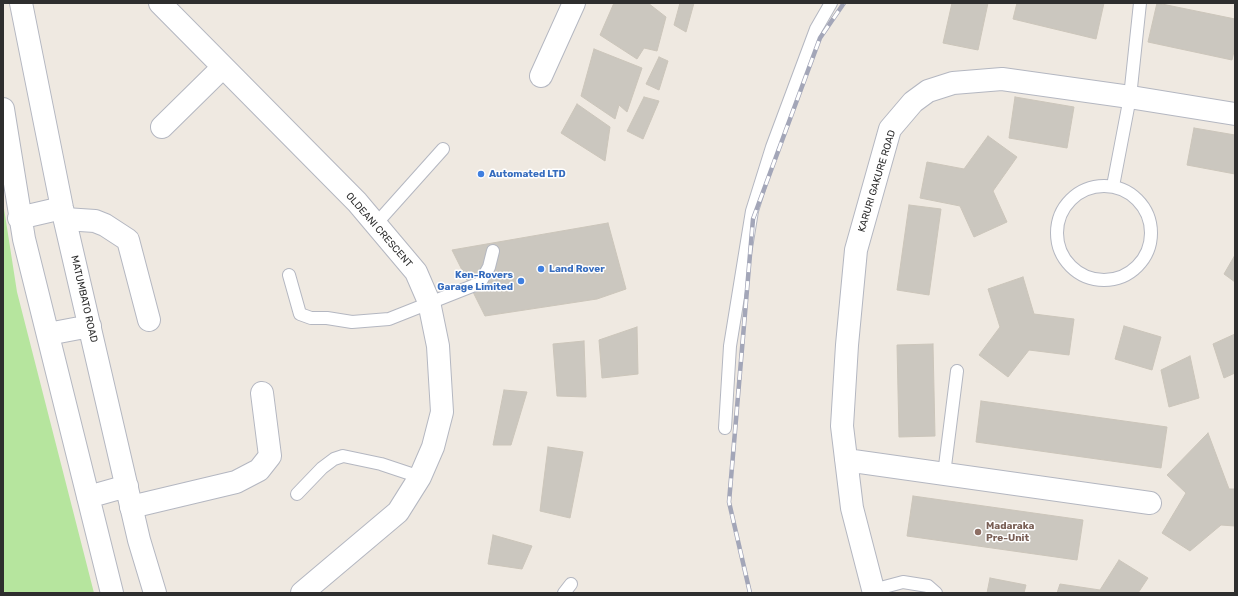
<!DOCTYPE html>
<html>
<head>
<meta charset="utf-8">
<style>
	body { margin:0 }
	#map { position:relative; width:1238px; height:596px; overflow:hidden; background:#efe9e1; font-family:Rubik,sans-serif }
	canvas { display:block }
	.frame { position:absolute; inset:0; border:4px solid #2e2e2e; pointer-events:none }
</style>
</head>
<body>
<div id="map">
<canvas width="1238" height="596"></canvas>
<div class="frame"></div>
</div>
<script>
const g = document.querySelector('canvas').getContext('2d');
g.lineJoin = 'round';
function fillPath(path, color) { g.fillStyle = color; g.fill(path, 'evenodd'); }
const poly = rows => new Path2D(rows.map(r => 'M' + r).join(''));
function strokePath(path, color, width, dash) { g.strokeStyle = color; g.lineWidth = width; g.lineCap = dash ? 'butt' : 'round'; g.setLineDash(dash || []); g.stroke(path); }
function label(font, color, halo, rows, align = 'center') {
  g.font = font + ' Rubik,sans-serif'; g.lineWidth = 3; g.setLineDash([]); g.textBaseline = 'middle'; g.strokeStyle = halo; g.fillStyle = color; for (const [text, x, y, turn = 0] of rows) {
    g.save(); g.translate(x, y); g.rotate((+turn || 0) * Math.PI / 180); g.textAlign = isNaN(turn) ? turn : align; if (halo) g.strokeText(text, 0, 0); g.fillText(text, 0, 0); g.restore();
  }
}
fillPath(poly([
	[3,202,17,292,94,593,3,593]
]), '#b6e59e');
const building = poly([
	[614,3,648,3,666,17,657,51,644,48,637,59,600,35,614,3],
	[680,3,694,3,686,32,674,25,680,3],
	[952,3,988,3,978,50,943,43,952,3],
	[1017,3,1104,3,1096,39,1013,19,1017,3],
	[1157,3,1235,19,1235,47,1232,60,1148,42,1157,3],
	[594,49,642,68,627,112,619,105,615,119,581,96,594,49],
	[659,57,668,61,659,90,646,84,659,57],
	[644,97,659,101,643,139,627,131,644,97],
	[1015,97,1074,107,1067,148,1009,138,1015,97],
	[577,104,610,127,605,161,561,133,577,104],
	[1194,128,1235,135,1235,174,1187,165,1194,128],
	[988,136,1017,157,993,191,1007,222,974,237,960,206,920,198,927,162,964,169,988,136],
	[909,205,941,209,929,295,897,290,909,205],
	[608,223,626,289,597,299,485,316,452,250,608,223],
	[1235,255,1235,282,1224,274,1235,255],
	[1023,277,1034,314,1074,319,1069,355,1029,350,1008,377,979,355,1000,327,988,289,1023,277],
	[1124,326,1161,337,1152,370,1115,359,1124,326],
	[637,327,638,374,602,378,599,340,637,327],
	[1235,334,1235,373,1224,378,1213,344,1235,334],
	[584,341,586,397,557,396,553,344,584,341],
	[933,344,935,436,899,437,897,345,933,344],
	[1190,356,1199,398,1169,407,1161,370,1190,356],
	[504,390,527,392,511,445,493,445,504,390],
	[981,401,1167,427,1161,468,976,442,981,401],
	[1208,433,1229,489,1235,489,1235,526,1221,525,1190,551,1162,533,1186,493,1167,475,1208,433],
	[548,447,583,452,570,518,540,511,548,447],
	[913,496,1083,520,1077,560,907,536,913,496],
	[493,535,532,546,522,569,488,564,493,535],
	[1119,560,1148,578,1138,593,1057,593,1060,584,1100,590,1119,560],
	[990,578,1026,585,1024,593,987,593,990,578]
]);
fillPath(building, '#cbc7bf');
strokePath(building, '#cbc5ba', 1);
const service = poly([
	'1057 233a47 47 0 1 1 94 0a47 47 0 1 1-94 0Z',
	[1113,186,1130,97,1140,3],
	[375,225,443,149],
	[289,275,300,314,311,318,327,318,352,322,389,319,480,283,489,267,493,251],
	[725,428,730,346,752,211,772,147,816,29,831,3],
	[944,474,957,371],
	[297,494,322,468,334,459,343,456,381,464,420,477],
	[873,590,903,582,928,586,936,593],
	[564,593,571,584]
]);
const minor = poly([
	[160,3,357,202,416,272,429,302,438,346,442,412,433,447,420,477,398,512,302,593],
	[541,76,574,3],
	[162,127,223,67],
	[65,219,95,221,105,225,128,240,149,320],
	[846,460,1150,503],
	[131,507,236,482,259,470,270,456,262,393],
	[874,593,852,508,842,426,847,345,856,250,890,129,913,102,928,91,953,83,1002,79,1130,97,1235,114]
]);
const tertiary = poly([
	[21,3,62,208,139,540,155,593],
	[3,109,24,239,112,593],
	[19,218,62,208],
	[48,334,90,326],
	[88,497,127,486]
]);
strokePath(service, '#b4b7c1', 14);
strokePath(minor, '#b4b7c1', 24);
strokePath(tertiary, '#b4b7c1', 24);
strokePath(service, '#fff', 12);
strokePath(minor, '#fff', 22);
strokePath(tertiary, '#fff', 22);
const rail = poly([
	[750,593,729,502,753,219,820,38,844,3]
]);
strokePath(rail, '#a3a6b8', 4.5);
strokePath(rail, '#fff', 3, [9]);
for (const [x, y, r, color] of [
	[481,174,4,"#3f7fe0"],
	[541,269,4,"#3f7fe0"],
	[521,281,4,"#3f7fe0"],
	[978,532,4,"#8d6e63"]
]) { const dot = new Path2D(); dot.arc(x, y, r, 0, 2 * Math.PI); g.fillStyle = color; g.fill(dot); strokePath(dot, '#fff', 1.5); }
label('bold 10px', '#366cbe', '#fff', [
	["Automated LTD",489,174],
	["Land Rover",549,269],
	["Ken-Rovers",513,275,"right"],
	["Garage Limited",513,287,"right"]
], 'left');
label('10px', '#2e2e2e', '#fff', [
	["KARURI GAKURE ROAD",877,181,-73],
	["OLDEANI CRESCENT",379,230,49],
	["MATUMBATO ROAD",84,299,77]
]);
label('bold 10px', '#785e54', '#fff', [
	["Madaraka",986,526],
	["Pre-Unit",986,538]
], 'left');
</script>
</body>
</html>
